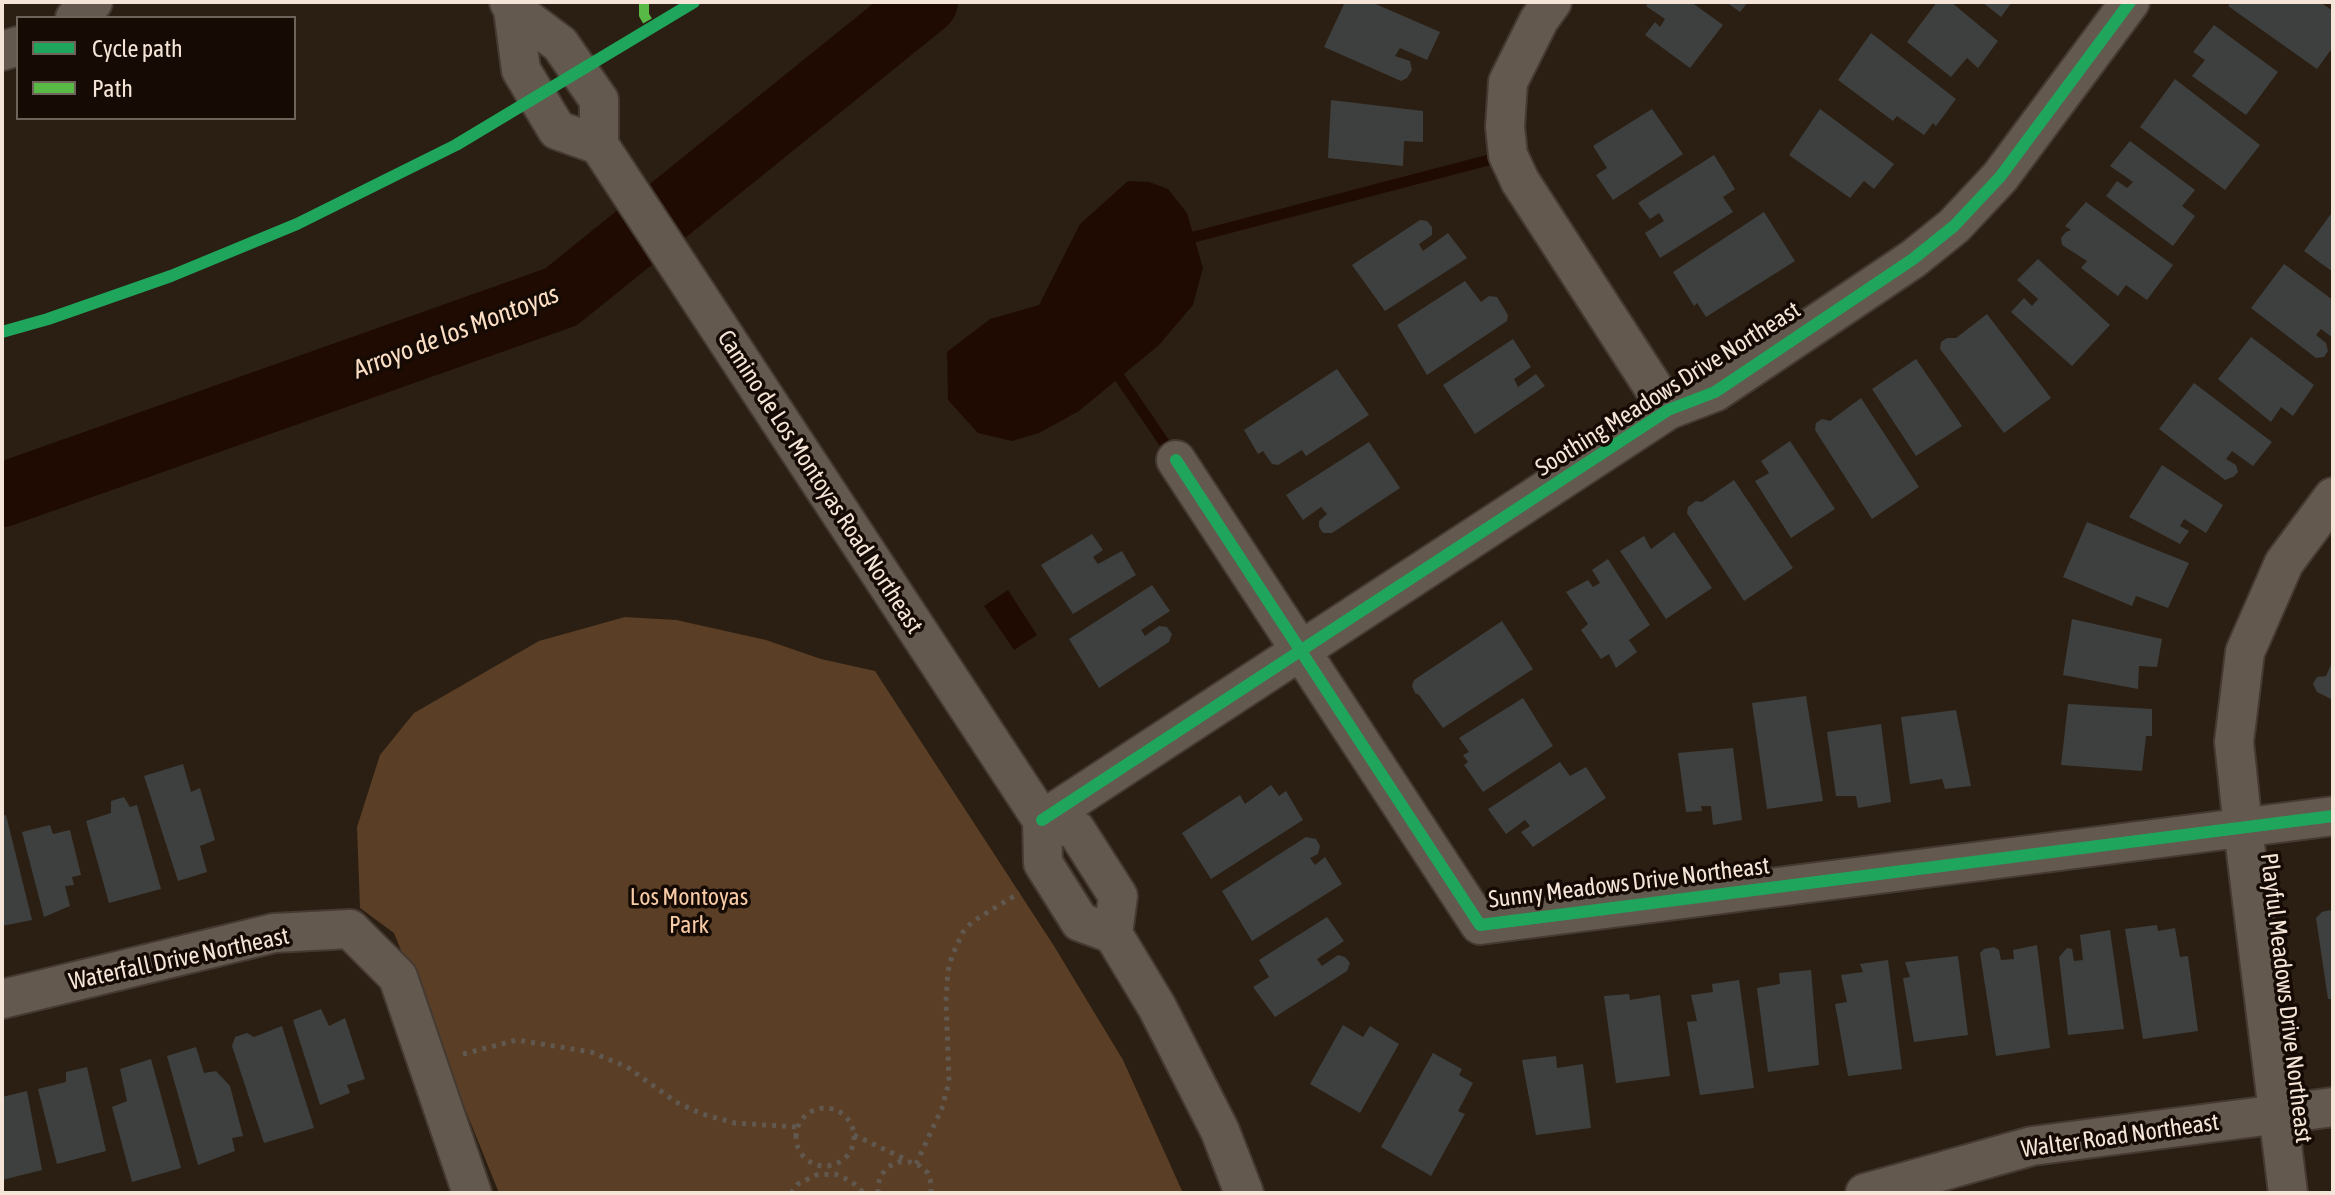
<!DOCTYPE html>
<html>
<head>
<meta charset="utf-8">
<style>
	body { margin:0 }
	#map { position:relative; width:2335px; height:1195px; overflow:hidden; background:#2b1f13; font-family:"Asap Condensed",sans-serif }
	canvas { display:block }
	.frame { position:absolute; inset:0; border:4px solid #f5e5d8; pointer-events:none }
	.legend { position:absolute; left:16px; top:16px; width:280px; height:104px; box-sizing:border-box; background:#150b04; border:2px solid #6f6259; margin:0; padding:10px 14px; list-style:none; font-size:24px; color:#f5e5d8 }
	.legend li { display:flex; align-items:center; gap:16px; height:40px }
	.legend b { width:40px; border:2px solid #6f6259 }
</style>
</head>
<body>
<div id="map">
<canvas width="2335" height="1195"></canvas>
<div class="frame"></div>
<ul class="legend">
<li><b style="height:10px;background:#20a55d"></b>Cycle path</li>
<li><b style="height:10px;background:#58b947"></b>Path</li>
</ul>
</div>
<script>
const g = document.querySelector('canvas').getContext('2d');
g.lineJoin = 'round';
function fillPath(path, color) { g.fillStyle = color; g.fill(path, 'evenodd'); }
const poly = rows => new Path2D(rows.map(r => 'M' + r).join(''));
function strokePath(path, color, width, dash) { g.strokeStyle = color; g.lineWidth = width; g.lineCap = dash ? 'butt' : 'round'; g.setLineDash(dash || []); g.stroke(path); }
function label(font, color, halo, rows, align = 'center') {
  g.font = font + ' "Asap Condensed",sans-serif'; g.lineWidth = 7; g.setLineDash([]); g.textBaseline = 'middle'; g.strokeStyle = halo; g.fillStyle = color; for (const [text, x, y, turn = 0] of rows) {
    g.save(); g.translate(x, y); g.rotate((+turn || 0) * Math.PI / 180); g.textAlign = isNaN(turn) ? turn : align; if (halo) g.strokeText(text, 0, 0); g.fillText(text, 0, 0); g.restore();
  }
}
fillPath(poly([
	[625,617,676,620,766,640,821,659,875,671,1054,946,1123,1060,1183,1193,499,1193,394,933,360,908,357,827,380,755,414,713,539,641]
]), '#5a3e25');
fillPath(poly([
	[1128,181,1149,182,1168,189,1187,213,1203,268,1193,305,1159,345,1079,411,1039,433,1012,441,978,433,948,400,947,352,990,319,1039,305,1080,224],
	[1008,590,1037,635,1014,650,984,606]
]), '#200b02');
strokePath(poly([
	[1194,237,1504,156],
	[1120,378,1174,457]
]), '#200b02', 11);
strokePath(poly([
	[2,495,561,297,926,2]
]), '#200b02', 64);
fillPath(poly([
	[1345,2,1371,2,1440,32,1427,60,1400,48,1395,56,1410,61,1412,70,1407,78,1401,81,1324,47],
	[1649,2,1691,2,1723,25,1690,68,1645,35,1655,22,1660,27,1665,19,1646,6],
	[1726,2,1748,2,1740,12],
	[1937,2,1951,2,1998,41,1978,68,1967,58,1951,77,1907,42],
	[1982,2,2012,2,2001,17],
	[2231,2,2320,2,2333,11,2333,47,2317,69,2228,6],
	[2214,25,2278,72,2246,115,2192,76,2205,60,2193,52],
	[1871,33,1956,99,1936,126,1933,123,1924,135,1897,116,1893,121,1838,80],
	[2175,79,2260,145,2225,190,2140,127],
	[1331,100,1423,111,1423,142,1404,141,1403,166,1328,158],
	[1652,109,1683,154,1613,200,1596,175,1607,168,1593,146],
	[1820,109,1894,164,1874,189,1864,181,1850,198,1789,155],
	[2130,141,2195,190,2182,206,2195,216,2173,246,2106,196,2117,181,2127,188,2133,182,2110,166],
	[1714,155,1735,189,1723,197,1733,212,1660,258,1645,233,1664,221,1659,213,1650,219,1638,203],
	[2086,202,2173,265,2147,300,2126,285,2118,296,2081,268,2087,261,2062,245,2061,238,2066,232,2071,230,2065,226],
	[2333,211,2333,272,2304,251],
	[1764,212,1795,261,1706,317,1697,303,1694,306,1673,272],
	[1420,220,1427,221,1432,227,1432,235,1419,244,1423,251,1448,233,1467,258,1385,311,1352,265],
	[2038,259,2110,325,2072,366,2011,312,2024,298,2032,306,2038,299,2017,280],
	[2284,264,2333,300,2333,338,2321,329,2316,335,2326,343,2328,351,2324,357,2316,358,2251,308],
	[1465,281,1481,302,1489,296,1497,297,1508,315,1507,321,1427,375,1397,325],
	[1987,314,2051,398,2004,433,1940,349,1941,342,1947,338,1956,338],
	[2251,337,2314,385,2293,416,2281,407,2271,422,2218,379],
	[1513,339,1531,367,1514,379,1518,387,1536,374,1545,386,1475,434,1443,385],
	[1916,359,1962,426,1916,456,1872,389],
	[1337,369,1369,415,1306,456,1302,450,1278,465,1272,464,1263,451,1258,454,1244,430],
	[2194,383,2272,442,2253,466,2232,451,2226,459,2236,465,2238,472,2233,477,2225,480,2159,429],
	[1861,398,1919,487,1872,519,1815,430,1816,423,1822,419,1830,421],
	[1790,441,1835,509,1791,538,1755,481,1769,473,1761,461],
	[1369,442,1400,488,1332,533,1323,533,1319,527,1319,521,1327,514,1321,507,1303,520,1286,495],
	[2162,465,2223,505,2206,533,2184,519,2180,526,2189,531,2180,544,2129,517],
	[1734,480,1793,568,1744,601,1687,513,1688,507,1696,501,1702,502],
	[2087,522,2189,563,2168,608,2136,596,2132,606,2063,577],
	[1674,532,1712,588,1666,619,1620,551,1644,536,1651,549],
	[1092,534,1103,550,1093,557,1098,564,1122,551,1136,575,1073,614,1041,565],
	[1608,559,1650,625,1629,640,1637,652,1616,668,1609,654,1601,659,1581,630,1588,624,1566,592,1588,580,1593,587,1600,583,1592,570],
	[1152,585,1170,611,1141,630,1145,636,1159,626,1167,627,1172,634,1169,642,1099,688,1069,639],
	[2072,619,2162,639,2157,667,2139,666,2138,689,2063,675],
	[1502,621,1533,669,1443,728,1419,695,1415,693,1412,686,1414,680],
	[2333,660,2333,700,2317,692,2313,684,2317,677,2326,676],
	[1806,696,1823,801,1767,809,1752,703],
	[1523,698,1553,746,1483,792,1464,765,1468,762,1463,755,1469,752,1459,738],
	[2068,704,2152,709,2152,736,2146,736,2142,771,2061,765],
	[1956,710,1971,786,1945,789,1942,779,1910,784,1901,717],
	[1881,724,1891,802,1858,808,1856,796,1836,796,1827,732],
	[1733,748,1742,820,1713,825,1711,806,1701,806,1702,811,1686,812,1678,753],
	[1560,762,1570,776,1586,767,1606,798,1533,847,1521,832,1530,826,1525,820,1506,834,1488,809],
	[183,764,191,792,200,788,215,840,200,846,207,872,178,881,144,776],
	[1271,785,1279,796,1286,791,1303,820,1211,879,1182,833,1240,795,1245,804],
	[124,797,130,807,137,805,161,889,109,903,86,821,111,813,111,801],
	[6,815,32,920,2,926,2,816],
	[50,825,53,834,70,830,81,875,72,877,74,885,65,886,70,906,44,917,22,832],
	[1306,837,1316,839,1320,846,1318,854,1310,858,1315,865,1325,857,1342,884,1252,941,1222,891],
	[2330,910,2333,913,2333,999,2328,999,2316,918,2322,912],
	[1327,917,1344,941,1317,959,1322,966,1338,955,1345,957,1350,963,1347,971,1275,1017,1253,987,1269,977,1259,960],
	[2157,925,2158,931,2175,928,2180,957,2188,956,2198,1031,2143,1039,2125,929],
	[2110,930,2124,1029,2068,1035,2059,957,2067,948,2072,949,2074,961,2083,960,2080,935],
	[2037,945,2050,1048,1996,1056,1980,953,1984,949,1994,947,1999,950,2001,960,2014,959,2013,950],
	[1958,956,1968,1035,1914,1042,1903,978,1910,977,1905,962],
	[1888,960,1902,1069,1848,1076,1835,1004,1847,1002,1841,975,1863,972,1860,964],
	[1811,970,1819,1065,1768,1072,1757,988,1780,984,1779,973],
	[1739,980,1754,1088,1700,1095,1687,1022,1697,1021,1691,995,1713,992,1712,984],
	[1629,994,1630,1000,1660,995,1670,1076,1616,1083,1604,996],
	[321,1009,329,1026,345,1018,365,1079,347,1085,350,1093,320,1105,293,1020],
	[1343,1025,1363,1037,1370,1026,1399,1044,1360,1113,1310,1084],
	[282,1026,314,1128,264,1143,232,1046,235,1037,247,1033,254,1037],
	[196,1047,204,1073,216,1071,230,1086,243,1136,232,1138,235,1151,198,1165,167,1056],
	[1433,1053,1462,1069,1459,1075,1473,1083,1458,1111,1465,1114,1431,1176,1381,1147],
	[1556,1056,1557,1068,1583,1064,1591,1128,1536,1135,1522,1060],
	[151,1059,181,1168,132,1182,112,1107,127,1101,120,1069],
	[87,1067,106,1151,57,1164,38,1089,66,1082,66,1072],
	[27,1091,42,1170,2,1180,2,1097]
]), '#3d403f');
const minor = poly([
	[509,2,513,9,560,44,599,100,599,145,1042,820,1043,863,1080,922,1113,934],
	[1552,2,1539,20,1508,82,1505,127,1508,155,1520,181,1668,410],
	[513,9,521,70,557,130,599,145],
	[75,18,93,2],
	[2,51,18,46],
	[1176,460,1480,925,2333,816],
	[1042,820,1668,410,1715,392,1913,259,1954,226,2000,177,2130,2],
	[1042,820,1076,830,1118,896,1113,934,1157,1007,1220,1131,1244,1193],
	[2,999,274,933,350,929,398,977,472,1193],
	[1865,1193,2032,1146,2333,1107],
	[2288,1193,2243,828,2234,742,2245,652,2284,563,2333,497]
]);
strokePath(minor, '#453a32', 42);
strokePath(poly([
	[463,1054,517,1040,591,1052,627,1067,676,1102,702,1114,735,1123,798,1127],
	'796 1137a29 29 0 1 1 58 0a29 29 0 1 1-58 0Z',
	[854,1135,907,1160],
	[916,1164,942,1108,949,1082,946,1001,948,971,952,956,963,932,972,922,1019,893],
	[791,1193,798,1184,816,1175,835,1174,851,1181,864,1193],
	[878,1193,878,1185,881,1175,888,1167,898,1162,910,1162,920,1166,928,1173,931,1183,931,1193]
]), '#61584f', 5, [4, 6]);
strokePath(minor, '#63594f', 38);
strokePath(poly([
	[644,2,644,15,652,29]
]), '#58b947', 10, [20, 10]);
strokePath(poly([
	[2,332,48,319,171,276,297,224,456,145,694,2],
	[1176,460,1480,925,2333,816],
	[1042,820,1668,410,1715,392,1913,259,1954,226,2000,177,2130,2]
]), '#20a55d', 12);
label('24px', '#f5e5d8', '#150b04', [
	["Soothing Meadows Drive Northeast",1668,389,-32],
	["Camino de Los Montoyas Road Northeast",820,482,57],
	["Sunny Meadows Drive Northeast",1629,883,-7],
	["Waterfall Drive Northeast",179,959,-12],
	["Playful Meadows Drive Northeast",2286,998,83],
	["Walter Road Northeast",2120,1136,-8]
]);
label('24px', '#f8cba7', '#150b04', [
	["Los Montoyas",689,897],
	["Park",689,925]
]);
label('italic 26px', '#fcdec5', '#150b04', [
	["Arroyo de los Montoyas",456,332,-21]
]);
</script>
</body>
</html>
